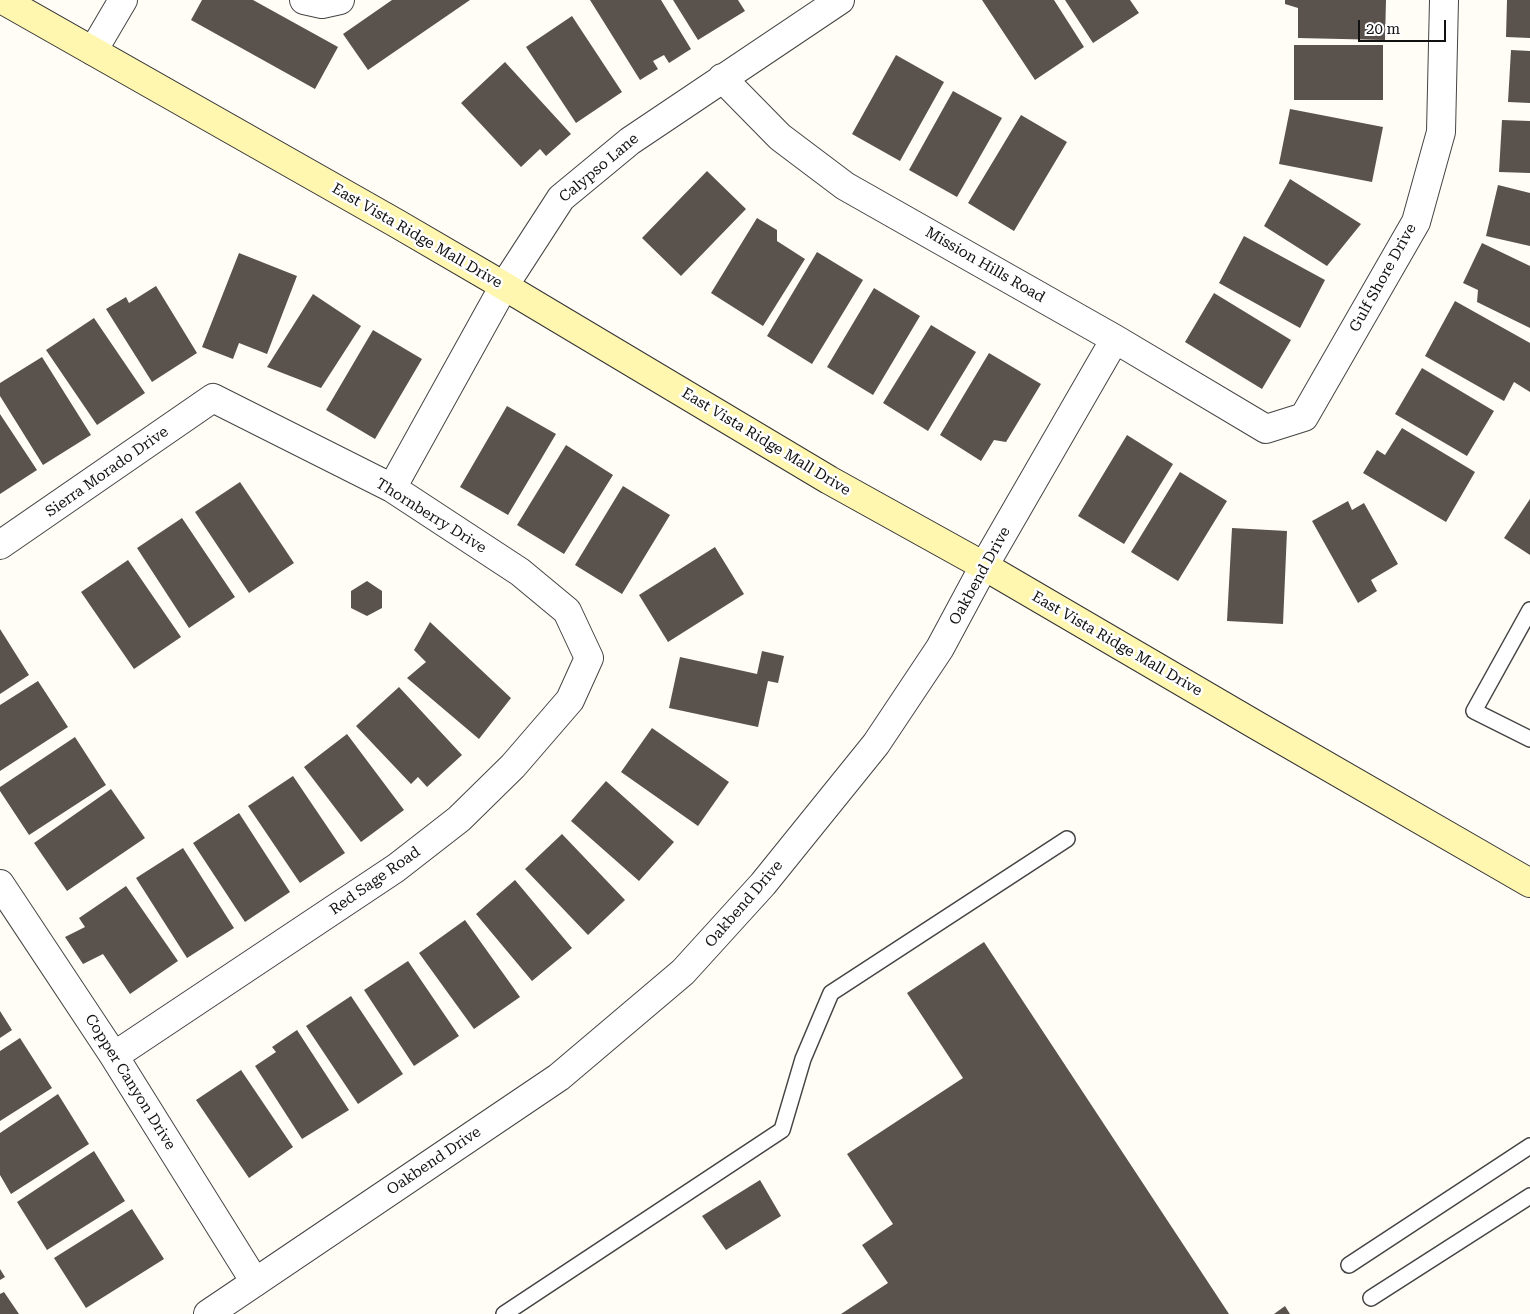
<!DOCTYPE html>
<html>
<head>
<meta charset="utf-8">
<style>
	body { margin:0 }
	#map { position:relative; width:1530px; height:1314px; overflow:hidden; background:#fffdf5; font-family:"Roboto Serif",serif }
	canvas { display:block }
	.scale { position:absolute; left:1358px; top:20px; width:88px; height:22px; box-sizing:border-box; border:2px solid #111; border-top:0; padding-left:6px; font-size:15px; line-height:18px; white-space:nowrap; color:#111; -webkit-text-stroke:4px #fff; paint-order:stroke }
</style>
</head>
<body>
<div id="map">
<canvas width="1530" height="1314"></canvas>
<div class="scale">20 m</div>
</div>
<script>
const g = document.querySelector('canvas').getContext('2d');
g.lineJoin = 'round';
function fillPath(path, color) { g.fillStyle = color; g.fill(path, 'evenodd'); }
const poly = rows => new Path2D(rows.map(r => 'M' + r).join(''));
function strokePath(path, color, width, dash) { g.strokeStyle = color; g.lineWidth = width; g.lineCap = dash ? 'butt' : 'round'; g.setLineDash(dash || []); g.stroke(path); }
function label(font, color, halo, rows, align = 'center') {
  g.font = font + ' "Roboto Serif",serif'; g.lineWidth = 5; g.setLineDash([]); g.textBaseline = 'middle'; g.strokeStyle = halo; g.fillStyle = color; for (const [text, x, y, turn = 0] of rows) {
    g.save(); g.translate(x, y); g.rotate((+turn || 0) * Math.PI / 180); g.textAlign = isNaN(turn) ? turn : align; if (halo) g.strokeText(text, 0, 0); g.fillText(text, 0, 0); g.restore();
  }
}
fillPath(poly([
	[202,0,253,0,338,47,315,89,191,20],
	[392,0,470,0,368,70,343,34],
	[590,0,661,0,691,49,669,63,664,55,653,61,658,69,640,80],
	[673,0,738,0,745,11,698,40],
	[982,0,1054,0,1084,47,1035,80],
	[1065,0,1130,0,1139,13,1093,43],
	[1285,0,1386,0,1385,40,1298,38,1298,8,1285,4],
	[1507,0,1530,0,1530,38,1506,37],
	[572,16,622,92,576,123,526,47],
	[1294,45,1383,45,1383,100,1294,100],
	[1511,50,1530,51,1530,103,1508,102],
	[896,55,944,82,900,161,852,134],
	[505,62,571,134,546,156,540,149,521,167,461,103],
	[953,91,1002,118,957,197,909,170],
	[1290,109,1383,127,1372,182,1279,164],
	[1021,115,1067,142,1014,231,968,203],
	[1502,120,1530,121,1530,173,1499,172],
	[707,171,746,209,681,276,642,238],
	[1290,179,1361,224,1327,266,1264,226],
	[1498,185,1530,193,1530,246,1486,236],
	[757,218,777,230,777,241,805,259,763,326,711,293],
	[1244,236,1325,280,1300,328,1219,283],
	[1482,243,1530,266,1530,328,1477,302,1478,290,1463,283],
	[817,252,863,280,812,364,767,336],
	[239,253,297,276,267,354,239,343,233,359,202,347],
	[156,286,197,353,152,382,106,309,126,297,129,303],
	[874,288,920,316,873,395,827,367],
	[1214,293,1291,340,1262,389,1185,342],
	[313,294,361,326,321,388,267,367],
	[1455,301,1530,343,1530,392,1514,382,1504,401,1425,356],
	[94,318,145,393,97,425,46,350],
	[931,325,976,352,928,431,883,403],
	[373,330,422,359,375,439,326,410],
	[989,353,1041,384,1006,442,994,440,981,461,940,435],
	[42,357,91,435,43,465,0,396,0,383],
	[1422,368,1494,411,1467,456,1395,414],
	[507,406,556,434,508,515,460,487],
	[0,414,37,470,0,494],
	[1402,428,1475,472,1446,522,1363,473,1377,450,1385,455],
	[1127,435,1173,464,1124,544,1078,516],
	[566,445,613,475,564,554,517,525],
	[1180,472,1227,501,1178,581,1131,552],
	[240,482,294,563,249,593,195,512],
	[623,486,670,515,622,594,575,565],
	[1530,499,1530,555,1504,538],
	[1348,501,1352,510,1364,503,1398,564,1371,580,1377,591,1358,603,1312,521],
	[182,518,235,597,189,628,137,548],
	[1232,528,1287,531,1283,624,1227,621],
	[715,547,744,594,668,642,639,595],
	[128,560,181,637,134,669,81,592],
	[367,581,382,591,382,608,367,616,351,608,351,591],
	[430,622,511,698,479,739,407,678,426,662,414,650],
	[0,629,29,675,0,694],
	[762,651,784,656,778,683,768,681,758,727,669,708,680,657,757,674],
	[38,681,68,727,0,771,0,705],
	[399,687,462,755,427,787,418,777,411,784,356,726],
	[652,728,729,782,698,826,621,772],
	[347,734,404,810,361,842,304,767],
	[75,737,106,785,29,835,0,791,0,787],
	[293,776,345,853,300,883,248,806],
	[606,781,674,842,639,881,571,821],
	[111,789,145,838,67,891,34,843],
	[239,813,290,892,245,922,193,843],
	[562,834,625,900,588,935,525,869],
	[183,848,234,928,187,958,136,878],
	[515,880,572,948,532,981,476,914],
	[126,886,178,961,130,994,103,954,83,964,65,937,85,927,79,918],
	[465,920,520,997,474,1029,419,953],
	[984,942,1229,1314,841,1314,888,1283,862,1245,893,1224,847,1154,963,1078,907,993],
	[408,961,459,1036,414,1066,364,990],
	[351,996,403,1074,358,1104,306,1026],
	[0,1011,12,1030,0,1038],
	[297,1030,349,1110,302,1139,255,1066,276,1052,272,1047],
	[20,1038,52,1088,0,1121,0,1051],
	[241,1070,293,1147,249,1178,196,1100],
	[58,1094,89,1144,11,1194,0,1175,0,1133],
	[94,1151,125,1201,47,1250,17,1202],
	[760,1180,781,1216,726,1250,702,1216],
	[132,1209,164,1259,86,1308,54,1258],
	[0,1269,5,1277,0,1280],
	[4,1292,19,1314,0,1314,0,1294],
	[1285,1306,1290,1314,1274,1314]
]), '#5a524d');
const service = poly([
	[1530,610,1474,711,1530,739],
	[1349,1265,1530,1146],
	[1371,1298,1530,1196],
	[504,1314,782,1130,803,1059,831,993,1067,839]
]);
const minor = poly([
	[304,0,322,4,340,0],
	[93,51,123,0],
	[722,78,780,137,845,186,1115,339,1266,429,1304,417,1416,222,1441,132,1444,0],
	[392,488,504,286,561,198,630,141,840,0],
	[0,545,213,398,392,488,520,572,567,611,589,658,570,700,513,766,459,819,396,868,114,1056],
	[984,566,1115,339],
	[0,884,114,1056,255,1282]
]);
const tertiary = poly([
	[208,1314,559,1077,683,972,763,884,876,744,940,648,984,566]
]);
const secondary = poly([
	[3,0,396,223,504,286,829,480,984,566,1256,725,1530,883]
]);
strokePath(service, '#444', 18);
strokePath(minor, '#444', 30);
strokePath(tertiary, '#444', 30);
strokePath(secondary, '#333', 30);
strokePath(service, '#fff', 15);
strokePath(minor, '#fff', 28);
strokePath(tertiary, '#fff', 28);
strokePath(secondary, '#fff6b0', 28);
label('15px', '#111', '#fff', [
	["Calypso Lane",599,168,-40],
	["East Vista Ridge Mall Drive",417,236,30],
	["Mission Hills Road",985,265,30],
	["Gulf Shore Drive",1383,278,-61],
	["East Vista Ridge Mall Drive",766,442,31],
	["Sierra Morado Drive",107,472,-35],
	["Thornberry Drive",431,516,32],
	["Oakbend Drive",980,576,-61],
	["East Vista Ridge Mall Drive",1117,644,30],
	["Red Sage Road",375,881,-35],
	["Oakbend Drive",744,904,-49],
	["Copper Canyon Drive",130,1082,58],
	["Oakbend Drive",434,1161,-34]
]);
</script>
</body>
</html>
